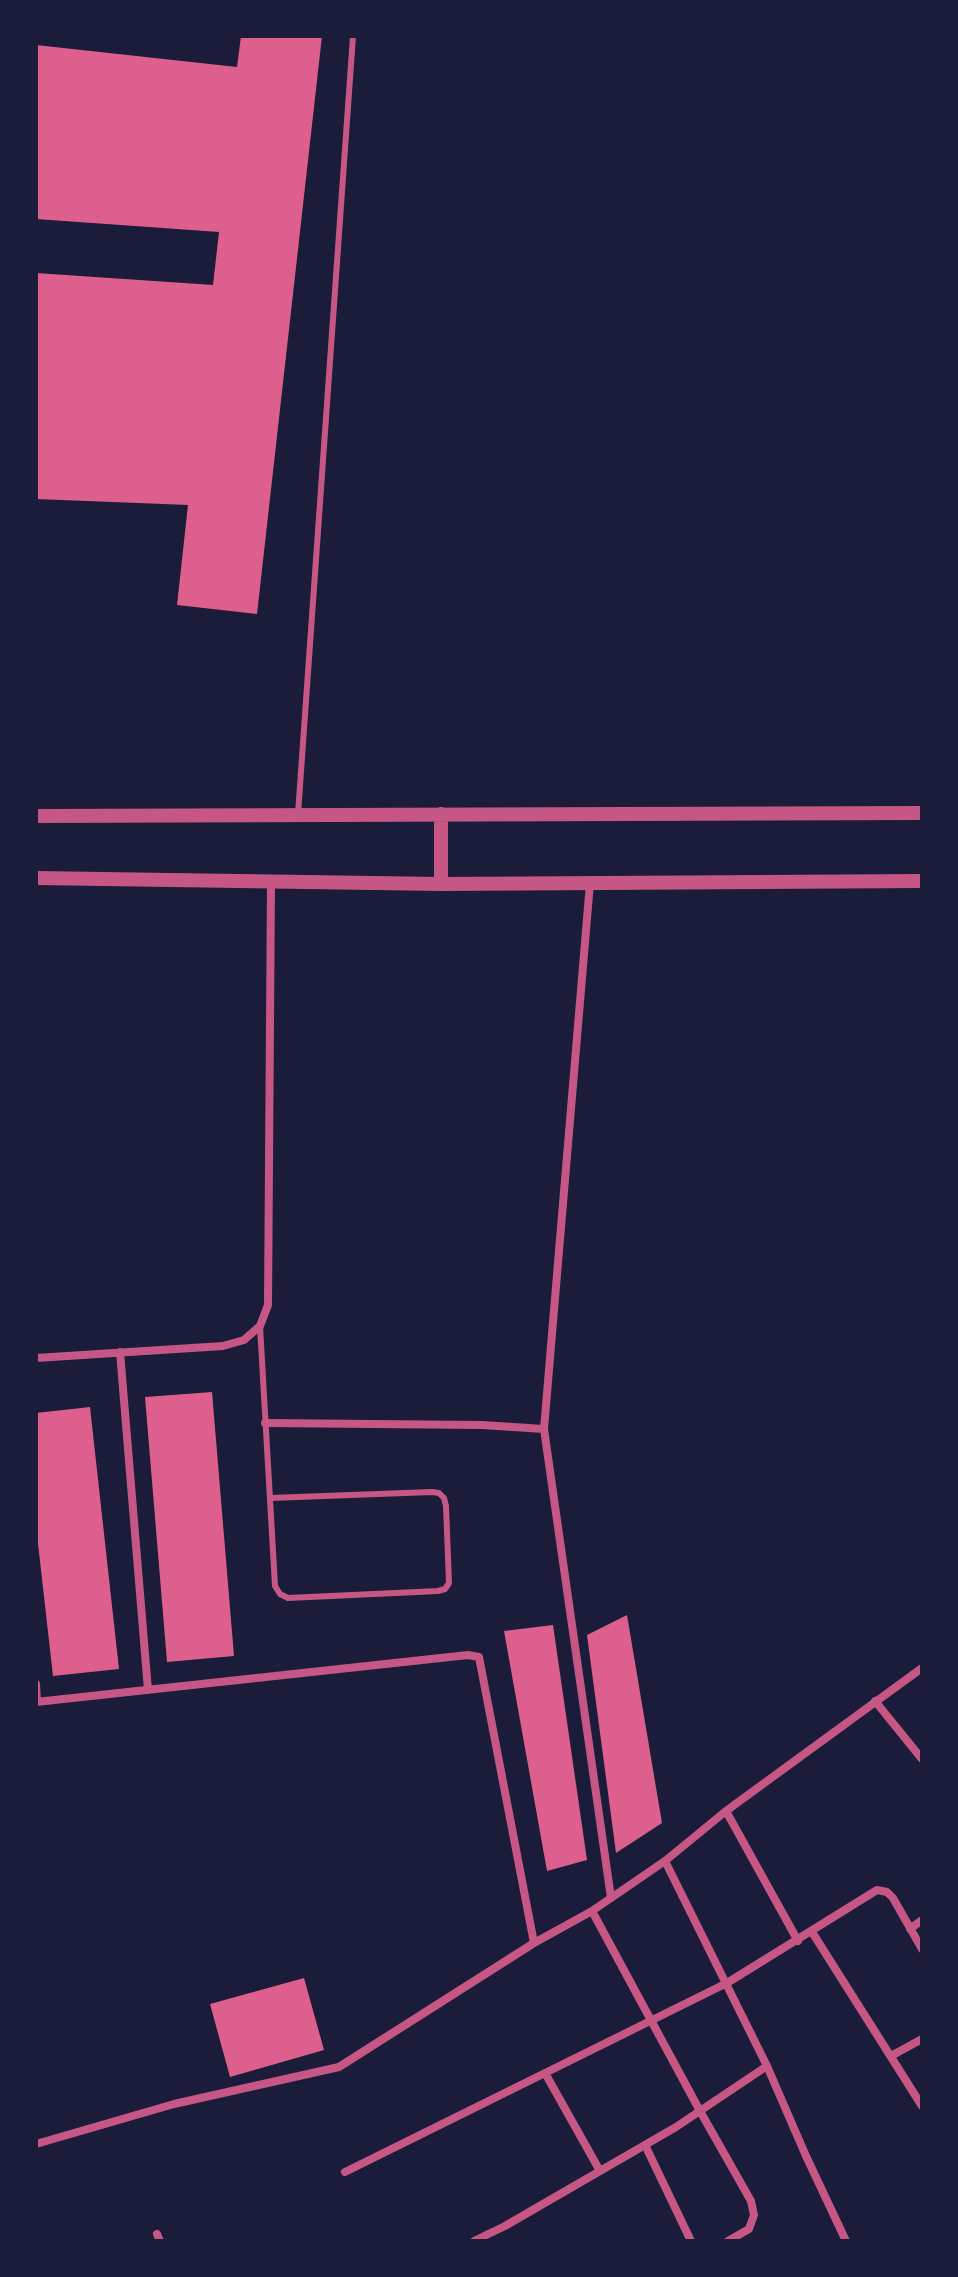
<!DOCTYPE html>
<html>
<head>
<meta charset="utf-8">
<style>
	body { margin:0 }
	#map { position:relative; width:958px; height:2277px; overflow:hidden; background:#1b1b3a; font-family:Barlow,sans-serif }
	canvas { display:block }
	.frame { position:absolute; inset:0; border:38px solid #1b1b3a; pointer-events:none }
</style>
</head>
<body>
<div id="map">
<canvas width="958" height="2277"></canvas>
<div class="frame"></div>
</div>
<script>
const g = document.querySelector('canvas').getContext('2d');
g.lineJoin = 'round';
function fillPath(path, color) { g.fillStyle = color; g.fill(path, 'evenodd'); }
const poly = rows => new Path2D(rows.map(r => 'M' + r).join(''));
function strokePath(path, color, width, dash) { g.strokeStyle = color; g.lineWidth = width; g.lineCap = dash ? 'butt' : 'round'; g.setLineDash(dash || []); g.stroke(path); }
fillPath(poly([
	[241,36,322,36,257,614,177,605,188,505,36,499,36,273,213,285,219,232,36,219,36,45,237,67],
	[212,1392,234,1656,167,1662,145,1397],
	[90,1407,119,1669,53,1676,36,1526,36,1413],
	[627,1615,662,1823,616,1853,587,1635],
	[553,1625,587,1860,547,1871,504,1631],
	[304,1978,324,2050,230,2077,210,2004]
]), '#dd5f8e');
strokePath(poly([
	[298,814,353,36],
	[260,1326,275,1586,280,1594,288,1598,438,1591,445,1589,449,1583,446,1506,444,1498,439,1493,432,1492,270,1498]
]), '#c65784', 6);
strokePath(poly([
	[590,883,544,1429,611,1898],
	[120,1352,148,1690],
	[36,1358,223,1346,244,1340,260,1326,268,1305,271,881],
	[265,1423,482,1425,544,1429],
	[36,1684,37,1702],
	[875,1701,922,1759],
	[36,1702,468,1655,479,1657,534,1943],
	[726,1811,798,1941],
	[665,1861,767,2066,806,2156,846,2241],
	[592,1911,700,2111,751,2201,754,2215,749,2229,728,2241],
	[910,1929,922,1920],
	[812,1932,922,2106],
	[891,2056,922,2039],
	[545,2073,600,2171],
	[36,2144,174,2104,339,2067,534,1943,592,1911,665,1861,726,1811,922,1668],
	[645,2145,691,2241],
	[345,2172,727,1983,877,1890,887,1892,893,1898,922,1949],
	[157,2234,160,2241],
	[474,2241,505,2226,676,2127,767,2066]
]), '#c65784', 8);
strokePath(poly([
	[441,814,441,884],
	[36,816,922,813],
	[36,878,441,884,922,881]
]), '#c65784', 14);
</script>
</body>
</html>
